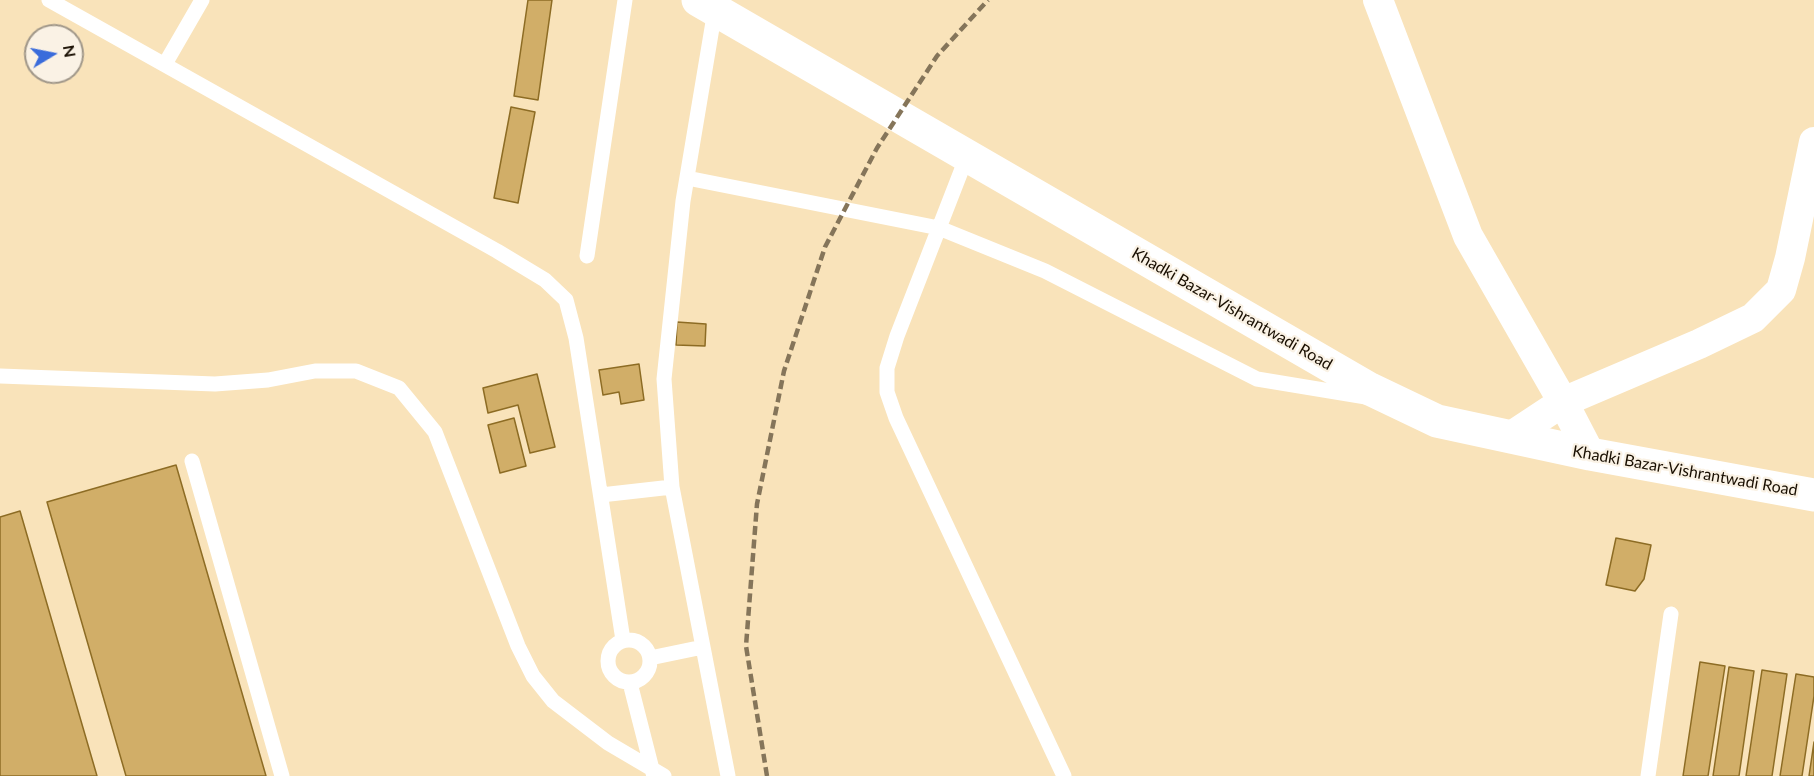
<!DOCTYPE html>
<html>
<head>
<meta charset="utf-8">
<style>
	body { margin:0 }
	#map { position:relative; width:1814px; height:776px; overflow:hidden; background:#f9e3ba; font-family:Lato,sans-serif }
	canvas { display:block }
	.north { position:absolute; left:24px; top:24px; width:60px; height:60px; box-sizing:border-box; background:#faf2e5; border:2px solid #a09789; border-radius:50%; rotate:80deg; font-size:16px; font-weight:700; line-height:24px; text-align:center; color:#180e00 }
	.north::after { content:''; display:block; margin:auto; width:21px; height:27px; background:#3a6cdb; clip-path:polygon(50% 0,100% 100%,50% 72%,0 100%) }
</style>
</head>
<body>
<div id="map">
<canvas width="1814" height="776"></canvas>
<div class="north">N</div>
</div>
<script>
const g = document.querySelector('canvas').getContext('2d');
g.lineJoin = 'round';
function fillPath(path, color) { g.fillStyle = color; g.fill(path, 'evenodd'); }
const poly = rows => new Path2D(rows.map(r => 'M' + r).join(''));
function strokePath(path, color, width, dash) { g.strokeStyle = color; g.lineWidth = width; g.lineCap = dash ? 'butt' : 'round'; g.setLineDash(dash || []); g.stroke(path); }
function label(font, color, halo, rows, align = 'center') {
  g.font = font + ' Lato,sans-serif'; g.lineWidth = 4.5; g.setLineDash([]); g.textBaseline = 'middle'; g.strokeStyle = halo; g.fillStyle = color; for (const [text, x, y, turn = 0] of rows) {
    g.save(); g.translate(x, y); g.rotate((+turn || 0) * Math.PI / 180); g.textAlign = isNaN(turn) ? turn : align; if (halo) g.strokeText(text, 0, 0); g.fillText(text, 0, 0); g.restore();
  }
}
const building = poly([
	[528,0,552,0,538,100,514,96,528,0],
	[511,107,535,112,518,203,494,198,511,107],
	[677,322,706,324,705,346,676,345,677,322],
	[639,364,644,400,621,404,619,392,603,395,599,370,639,364],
	[537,374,555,447,530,453,518,405,488,413,483,388,537,374],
	[514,418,526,466,500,473,488,425,514,418],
	[176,465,266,776,126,776,47,502,176,465],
	[20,511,97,776,0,776,0,517,20,511],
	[1616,538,1651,545,1644,579,1635,591,1606,585,1616,538],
	[1700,662,1725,666,1708,776,1683,776,1700,662],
	[1729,667,1754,671,1739,776,1713,776,1729,667],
	[1762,670,1787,674,1772,776,1746,776,1762,670],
	[1796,674,1814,677,1814,696,1802,776,1780,776,1796,674],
	[1814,742,1814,776,1809,776,1814,742]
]);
fillPath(building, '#d1ae68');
strokePath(building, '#8d6c24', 1.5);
strokePath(poly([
	[49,0,497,251,545,280,566,300,576,338,623,640],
	[715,10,683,201,664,379,672,487,728,776],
	[165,64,202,0],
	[967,156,897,336,887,368,887,392,896,418,1064,776],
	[687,178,939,228,1045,271,1257,379,1366,397],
	[587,256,625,0],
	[0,376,215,384,268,380,315,371,356,371,399,388,435,432,518,646,533,676,553,701,608,743,664,776],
	[192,461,282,776],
	[601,495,672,487],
	'608 661a21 21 0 1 1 42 0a21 21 0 1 1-42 0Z',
	[650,658,703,647],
	[630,683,653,773],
	[1648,776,1671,614]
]), '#fff', 15);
strokePath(poly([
	[1378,0,1468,236,1563,402,1590,454],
	[1510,437,1563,402,1699,344,1753,318,1781,290,1790,258,1814,142]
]), '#fff', 30);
strokePath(poly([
	[698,0,1370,389,1437,421,1590,454,1814,495]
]), '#fff', 33);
strokePath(poly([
	[767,776,746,646,757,504,784,371,825,247,877,148,937,56,988,0]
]), '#85755a', 4.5, [9, 4.5]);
label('16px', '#180e00', '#faf2e5', [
	["Khadki Bazar-Vishrantwadi Road",1232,309,30],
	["Khadki Bazar-Vishrantwadi Road",1685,471,10]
]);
</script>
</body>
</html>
